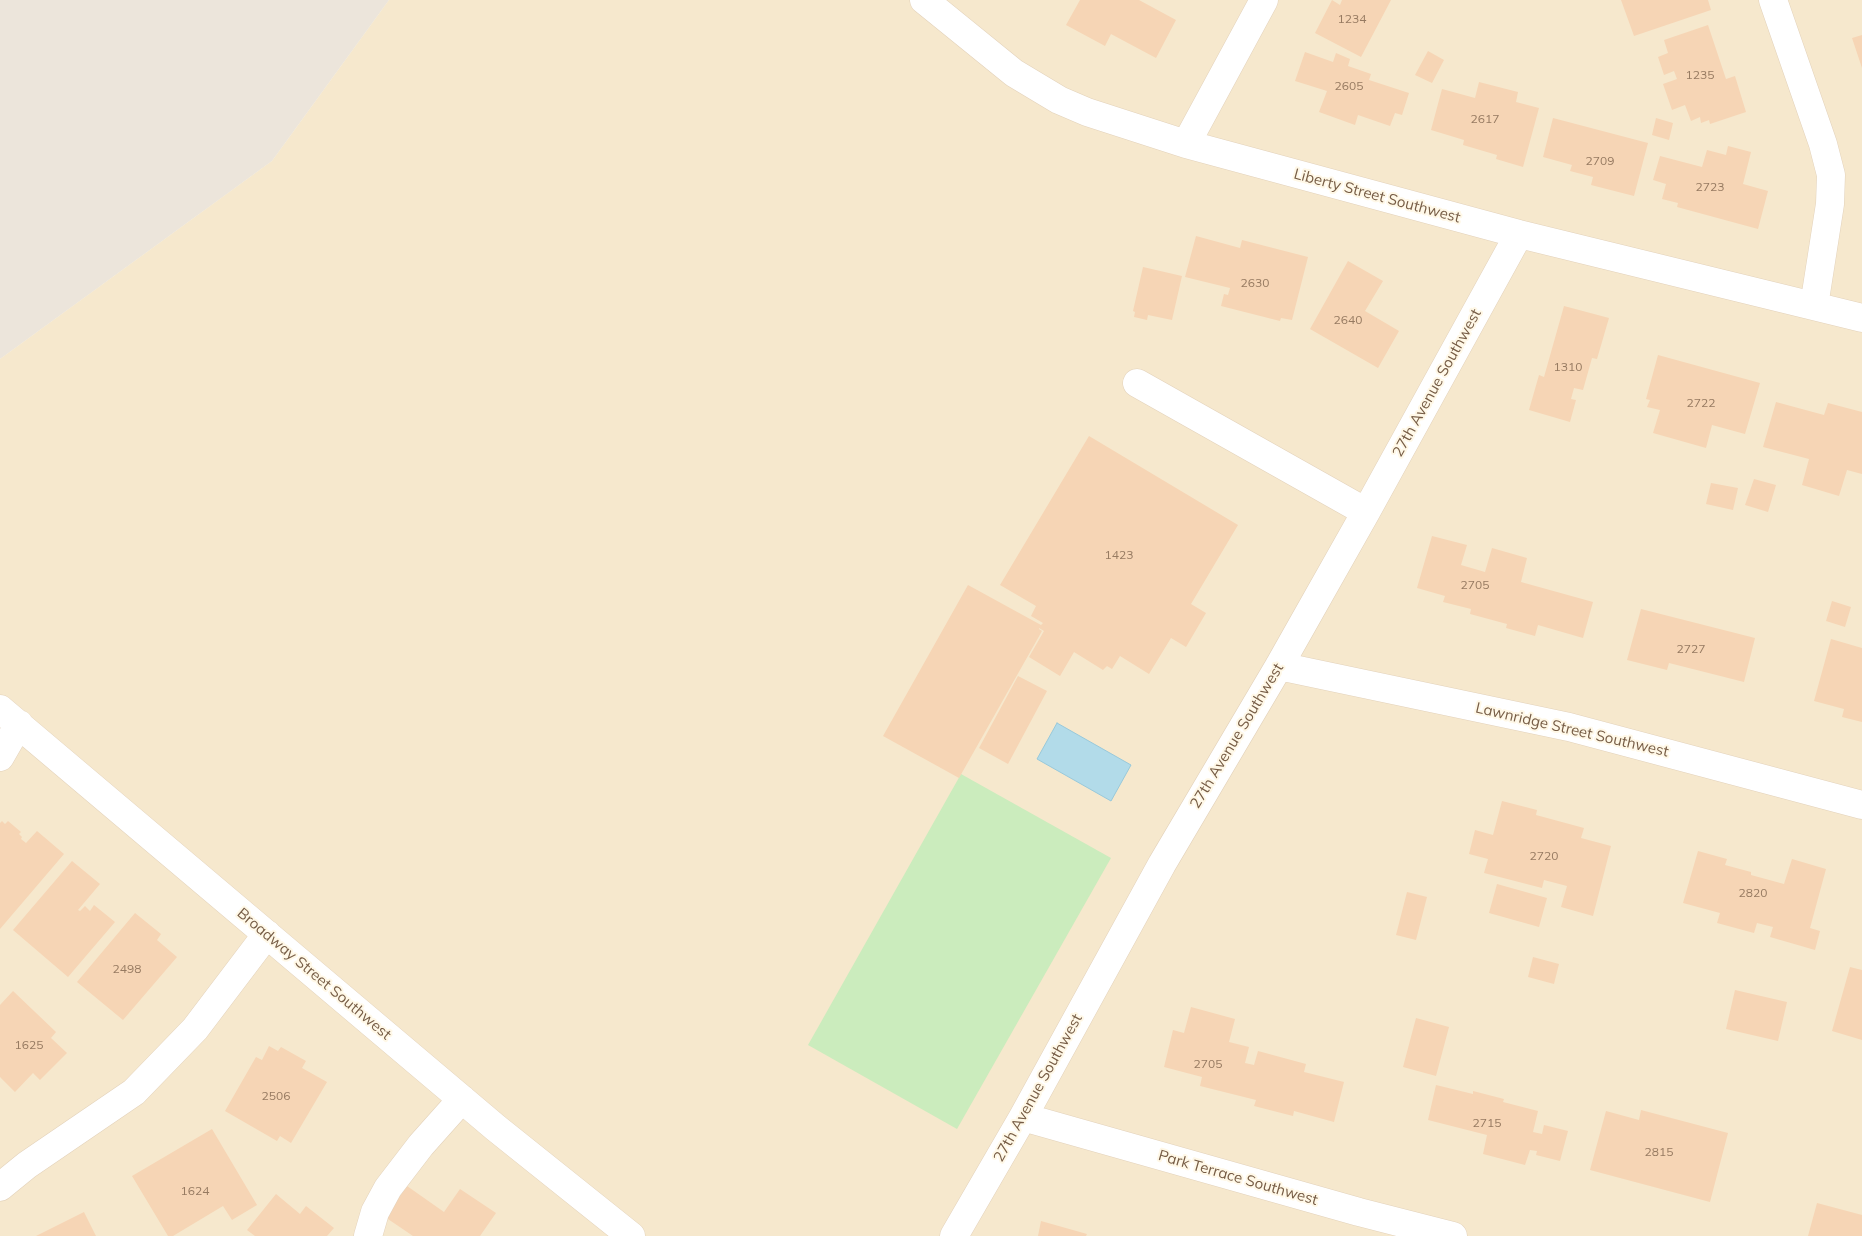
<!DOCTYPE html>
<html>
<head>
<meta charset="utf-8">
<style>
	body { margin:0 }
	canvas { display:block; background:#fef5df }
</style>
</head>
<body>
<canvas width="1862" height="1236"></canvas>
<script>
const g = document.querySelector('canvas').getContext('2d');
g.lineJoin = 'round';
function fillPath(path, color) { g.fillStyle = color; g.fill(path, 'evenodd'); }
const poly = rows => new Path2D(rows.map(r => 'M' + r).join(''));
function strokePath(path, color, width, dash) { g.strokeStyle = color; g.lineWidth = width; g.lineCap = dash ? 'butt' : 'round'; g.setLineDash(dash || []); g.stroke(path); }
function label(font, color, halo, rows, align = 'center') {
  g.font = font + ' Mulish,sans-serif'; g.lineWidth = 4; g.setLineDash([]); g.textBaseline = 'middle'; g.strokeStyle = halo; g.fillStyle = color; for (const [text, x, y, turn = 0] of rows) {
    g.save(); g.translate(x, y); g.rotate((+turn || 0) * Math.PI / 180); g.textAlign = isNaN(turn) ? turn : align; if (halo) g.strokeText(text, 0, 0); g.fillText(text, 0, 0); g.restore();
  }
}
fillPath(poly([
	[389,0,1862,0,1862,1236,0,1236,0,359,272,161]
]), '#f6e8cd');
fillPath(poly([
	[0,0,389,0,272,161,0,359]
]), '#ece5db');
fillPath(poly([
	[961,774,1111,858,957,1129,808,1045]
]), '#cbecbd');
const water = poly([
	[1057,723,1131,765,1111,801,1037,759,1057,723]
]);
fillPath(water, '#b2dbe9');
strokePath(water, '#98c9db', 1);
fillPath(poly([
	[1080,0,1139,0,1176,20,1156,58,1111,34,1105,46,1066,25],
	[1332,0,1340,5,1342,0,1391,0,1361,57,1315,33],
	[1621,0,1708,0,1711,10,1634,36],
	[1708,25,1726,79,1735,76,1746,112,1710,124,1709,120,1701,123,1700,117,1691,121,1685,105,1672,110,1663,84,1677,79,1674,71,1664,75,1658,57,1668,53,1664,40],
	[1862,35,1862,68,1852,38],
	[1428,51,1444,60,1432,83,1415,75],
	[1305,52,1333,62,1336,53,1350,59,1348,66,1371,74,1369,80,1409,93,1402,115,1395,113,1390,126,1358,115,1355,125,1319,112,1327,91,1295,81],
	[1479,82,1518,92,1516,102,1539,108,1523,167,1496,159,1497,155,1463,145,1464,140,1431,130,1442,89,1475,98],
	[1553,118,1648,143,1634,196,1591,185,1593,177,1570,171,1572,165,1543,157],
	[1656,118,1673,123,1669,140,1652,135],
	[1728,146,1751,152,1743,184,1768,191,1758,229,1677,207,1678,203,1662,199,1666,184,1653,180,1660,156,1702,167,1707,150,1726,155],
	[1196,236,1240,248,1242,240,1308,257,1292,320,1281,318,1280,321,1221,306,1224,294,1228,295,1230,288,1185,277],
	[1348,261,1383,281,1365,311,1399,331,1378,368,1310,329],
	[1143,267,1182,276,1172,320,1148,315,1147,320,1134,317,1135,312,1133,311],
	[1564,306,1609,318,1597,359,1592,358,1583,390,1574,388,1571,399,1576,400,1570,422,1529,410,1539,375,1544,377],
	[1658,355,1760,383,1745,434,1712,425,1706,448,1653,433,1660,410,1647,407,1650,400,1646,399],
	[1776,402,1824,415,1828,403,1862,412,1862,474,1847,470,1839,496,1802,485,1809,459,1763,447],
	[1089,436,1238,525,1191,604,1206,613,1186,647,1171,638,1149,674,1120,656,1112,669,1107,666,1103,670,1074,652,1060,676,1029,657,1044,631,1039,628,1039,629,1042,631,959,778,883,736,968,585,1041,625,1043,623,1031,616,1036,606,1000,585],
	[1754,479,1776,485,1768,512,1745,505],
	[1711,483,1738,488,1733,510,1706,504],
	[1432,536,1467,545,1461,565,1485,572,1492,548,1527,558,1521,582,1593,602,1583,638,1538,625,1535,636,1506,628,1507,624,1470,614,1471,609,1443,602,1445,596,1417,588],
	[1832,601,1851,607,1845,627,1826,621],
	[1641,609,1755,638,1744,682,1669,663,1667,670,1627,660],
	[1831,639,1862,648,1862,722,1842,717,1844,709,1814,701],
	[1018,676,1047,691,1008,764,979,748],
	[1502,801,1537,810,1536,815,1584,828,1581,838,1611,846,1593,916,1561,907,1567,886,1544,880,1542,888,1484,873,1488,859,1469,854,1475,830,1493,835],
	[2,821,5,824,8,821,21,832,19,834,22,837,21,839,26,843,37,831,64,854,0,929,0,823],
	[1698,851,1727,859,1725,865,1751,872,1751,875,1784,884,1792,859,1826,869,1810,928,1820,931,1815,950,1770,937,1773,927,1757,923,1754,933,1717,923,1720,913,1683,903],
	[72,861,100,884,78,910,80,911,85,906,90,911,94,905,115,922,68,977,13,930],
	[1497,884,1547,898,1539,927,1489,913],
	[1407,892,1427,897,1416,940,1396,935],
	[135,913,161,934,157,940,177,957,123,1020,77,982],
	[1533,957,1559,964,1554,984,1528,977],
	[1850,967,1862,970,1862,1040,1832,1031],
	[1735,990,1787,1002,1778,1041,1726,1029],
	[13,991,56,1032,51,1038,67,1053,40,1080,33,1073,15,1092,0,1077,0,1005],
	[1191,1007,1235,1019,1229,1042,1249,1047,1245,1063,1254,1065,1258,1051,1306,1064,1304,1072,1344,1082,1334,1122,1294,1111,1293,1116,1254,1106,1256,1100,1200,1086,1202,1077,1164,1067,1173,1030,1184,1033],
	[1416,1018,1449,1027,1436,1076,1403,1067],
	[269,1046,278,1051,281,1047,306,1061,302,1068,327,1082,291,1143,280,1136,277,1141,225,1111,256,1057,262,1060],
	[1436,1085,1473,1094,1473,1091,1504,1099,1503,1102,1538,1111,1533,1132,1542,1134,1544,1125,1568,1131,1560,1161,1536,1155,1537,1151,1530,1150,1525,1165,1483,1154,1487,1135,1428,1120],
	[1641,1110,1728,1133,1710,1202,1590,1170,1606,1111,1639,1120],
	[212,1129,257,1205,232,1220,223,1206,173,1236,168,1236,132,1176],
	[407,1186,444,1212,460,1189,496,1213,480,1236,413,1236,385,1217],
	[276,1194,300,1214,306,1206,334,1228,327,1236,255,1236,247,1230],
	[1817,1203,1862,1215,1862,1236,1808,1236],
	[84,1212,96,1236,36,1236],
	[1041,1221,1087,1234,1086,1236,1038,1236]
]), '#f6d5b5');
const minor = poly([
	[924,0,1014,73,1059,100,1087,112,1186,144,1519,234,1862,318],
	[1773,0,1823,144,1831,175,1830,204,1814,306],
	[1186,144,1264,0],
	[1137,383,1366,512],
	[1279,666,1569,727,1862,805],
	[0,709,496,1128,631,1236],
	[0,757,19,724],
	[1023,1117,1359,1212,1453,1236],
	[0,1187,27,1165,134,1092,195,1029,267,934],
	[368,1236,375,1212,388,1188,421,1145,462,1099],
	[954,1236,1023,1117,1162,864,1279,666,1366,512,1519,234]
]);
strokePath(minor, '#e3d2bb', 29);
strokePath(minor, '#fff', 28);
label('12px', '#967a61', null, [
	["1234",1352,19],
	["1235",1700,75],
	["2605",1349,86],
	["2617",1485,119],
	["2709",1600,161],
	["2723",1710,187],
	["2630",1255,283],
	["2640",1348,320],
	["1310",1568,367],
	["2722",1701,403],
	["1423",1119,555],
	["2705",1475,585],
	["2727",1691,649],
	["2720",1544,856],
	["2820",1753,893],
	["2498",127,969],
	["1625",29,1045],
	["2705",1208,1064],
	["2506",276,1096],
	["2715",1487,1123],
	["2815",1659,1152],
	["1624",195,1191]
]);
label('15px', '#765c45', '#fff8e7', [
	["Liberty Street Southwest",1377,196,15],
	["27th Avenue Southwest",1437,383,-61],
	["Lawnridge Street Southwest",1572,730,13],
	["27th Avenue Southwest",1237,736,-59],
	["Broadway Street Southwest",314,974,40],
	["27th Avenue Southwest",1038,1088,-61],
	["Park Terrace Southwest",1238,1178,16]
]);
</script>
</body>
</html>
